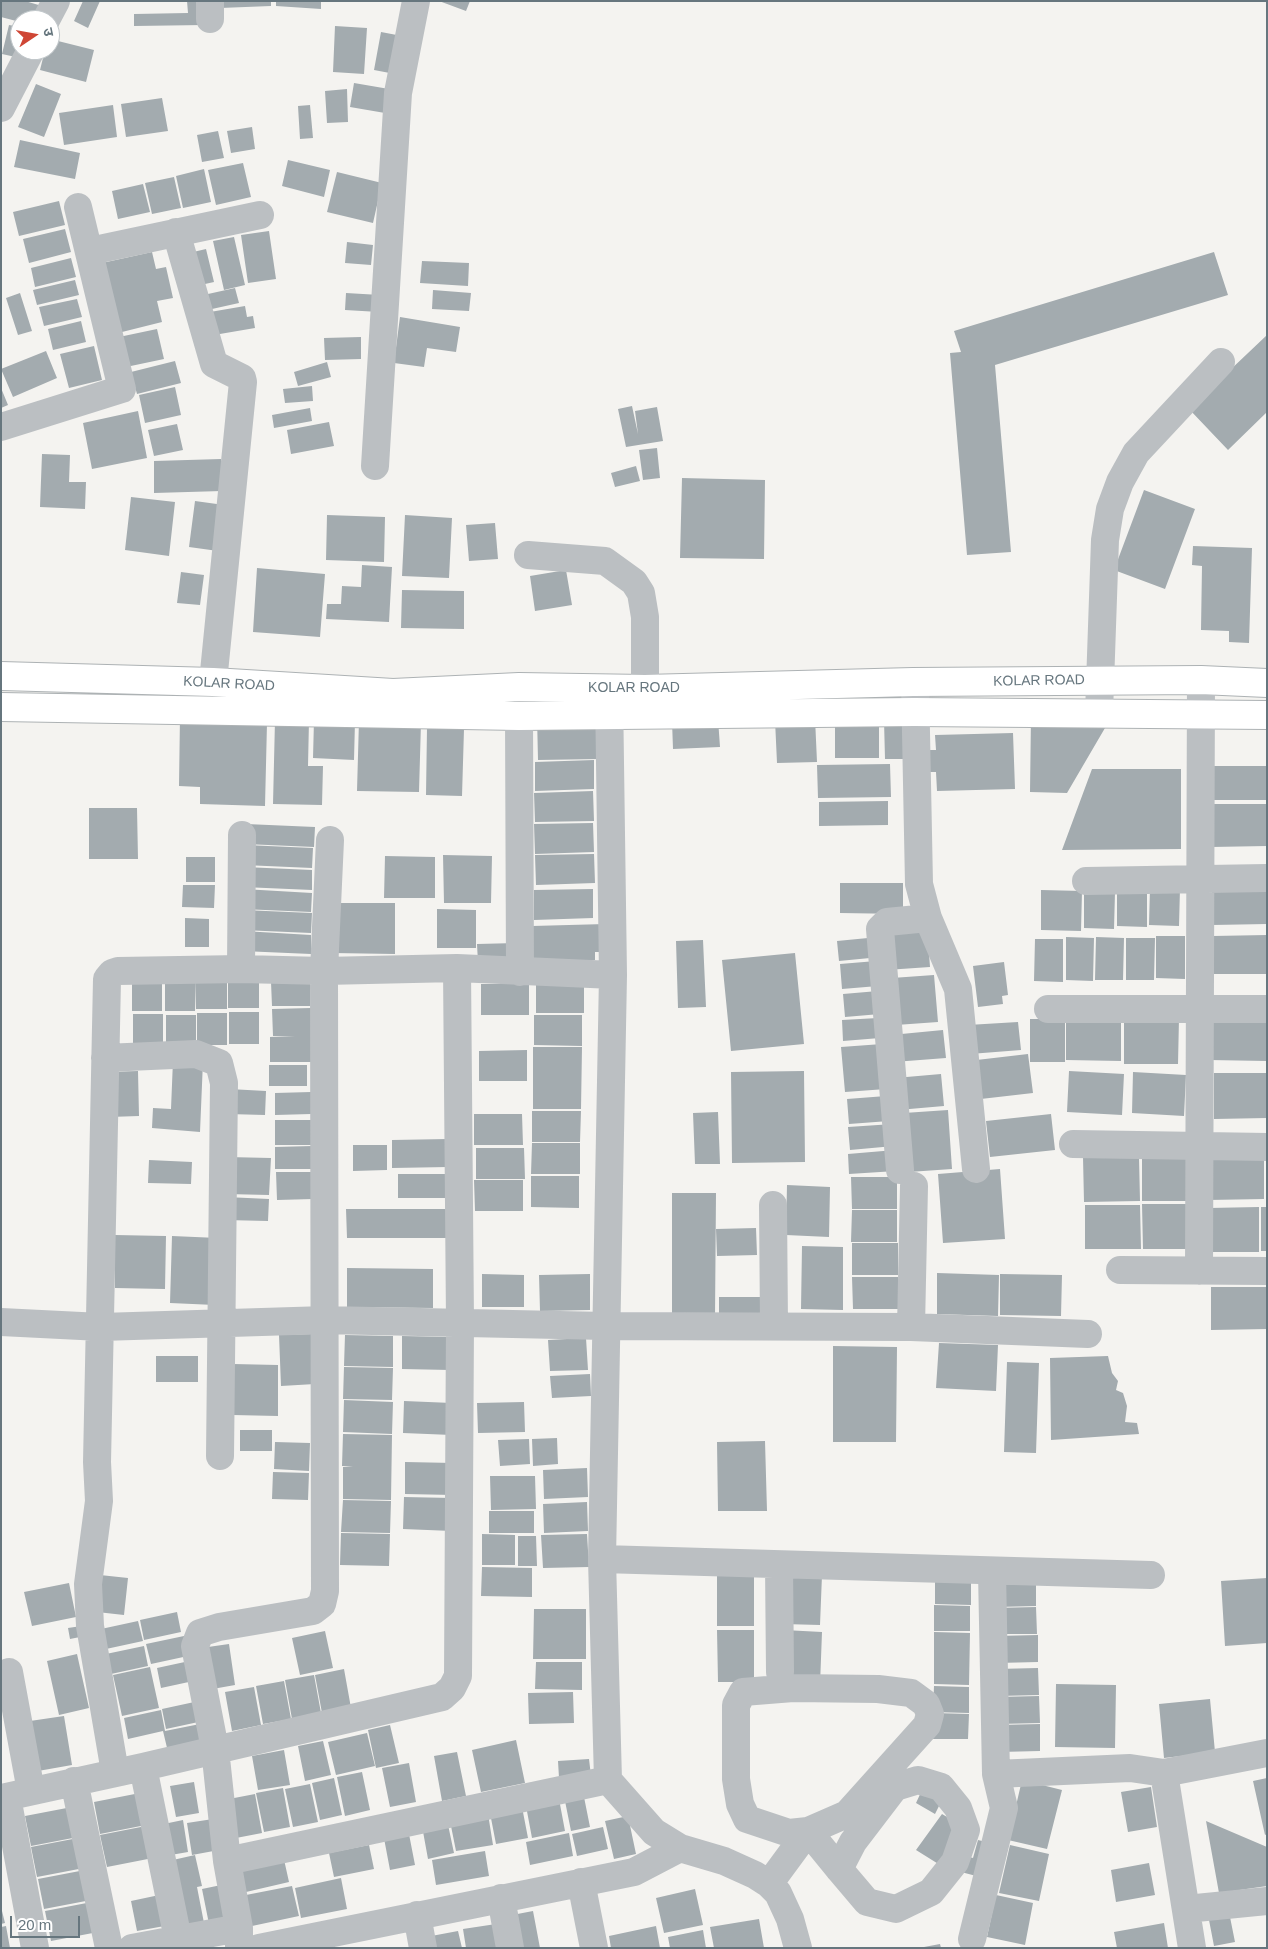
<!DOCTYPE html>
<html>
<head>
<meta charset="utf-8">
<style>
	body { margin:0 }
	#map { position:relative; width:1268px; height:1949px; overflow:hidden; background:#f4f3f0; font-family:Arial,"Noto Sans Devanagari",sans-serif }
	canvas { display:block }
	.frame { position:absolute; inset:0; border:2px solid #66767e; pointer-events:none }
	.north { position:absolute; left:10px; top:10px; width:50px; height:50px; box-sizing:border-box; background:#fff; border:1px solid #c2c8cb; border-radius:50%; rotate:78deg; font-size:14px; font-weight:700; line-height:20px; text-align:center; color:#66767e }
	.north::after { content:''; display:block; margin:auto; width:18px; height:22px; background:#cf4635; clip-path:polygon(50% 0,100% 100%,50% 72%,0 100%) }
	.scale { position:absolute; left:10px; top:1916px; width:70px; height:22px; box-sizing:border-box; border:2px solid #66767e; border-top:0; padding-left:6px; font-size:15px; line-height:18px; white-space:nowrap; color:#66767e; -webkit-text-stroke:4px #fff; paint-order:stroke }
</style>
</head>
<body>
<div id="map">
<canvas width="1268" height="1949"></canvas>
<div class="frame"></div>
<div class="north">उ</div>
<div class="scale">20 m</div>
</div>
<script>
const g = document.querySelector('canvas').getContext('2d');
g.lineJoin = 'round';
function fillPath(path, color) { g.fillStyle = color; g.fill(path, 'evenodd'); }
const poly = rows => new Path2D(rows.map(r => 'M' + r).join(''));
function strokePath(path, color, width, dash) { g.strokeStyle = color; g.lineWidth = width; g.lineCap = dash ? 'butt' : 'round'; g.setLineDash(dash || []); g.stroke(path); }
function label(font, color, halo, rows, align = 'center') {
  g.font = font + ' Arial,sans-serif'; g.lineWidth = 5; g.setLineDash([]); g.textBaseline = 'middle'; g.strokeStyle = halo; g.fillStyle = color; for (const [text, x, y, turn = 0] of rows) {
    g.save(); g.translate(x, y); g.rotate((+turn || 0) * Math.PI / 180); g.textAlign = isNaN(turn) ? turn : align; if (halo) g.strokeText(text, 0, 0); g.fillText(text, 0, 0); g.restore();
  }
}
fillPath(poly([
	[2,1,25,1,42,6,39,20,20,20,20,22,1,17],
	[83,1,100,1,88,28,74,21],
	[187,1,203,1,204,25,134,26,134,14,188,13],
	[220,1,271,1,271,6,220,8],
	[276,1,321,1,321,9,276,6],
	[439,1,470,1,466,11],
	[9,25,20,27,20,58,2,54],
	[335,26,367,28,364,74,333,72],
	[381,32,402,36,395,74,374,70],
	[50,39,94,50,86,82,40,70,45,50,50,50],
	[354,83,389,89,385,113,350,107],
	[36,84,61,94,44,137,18,127],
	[347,89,348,122,327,123,325,91],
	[162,98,168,131,126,137,121,104],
	[113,105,117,137,64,145,59,113],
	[310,105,313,138,300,139,298,106],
	[252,127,255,149,231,153,227,131],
	[218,131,224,158,202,162,197,135],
	[20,140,80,153,75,179,14,167],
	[288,160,330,170,324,197,282,186],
	[243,163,251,197,216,205,208,170],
	[204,169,211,202,183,208,176,176],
	[337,172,382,183,373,223,327,212],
	[174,177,181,208,152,214,145,183],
	[143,184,150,212,118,219,112,191],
	[59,201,65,225,19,236,13,212],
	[65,229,71,252,29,263,23,239],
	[269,231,276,279,248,283,241,235],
	[234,237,245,285,224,290,213,241],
	[347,242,373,245,371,265,345,263],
	[206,249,214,282,196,286,189,253],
	[152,252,156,269,166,267,173,298,157,301,162,322,118,333,102,263],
	[1214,252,1228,295,995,365,1011,552,967,555,950,353,961,352,954,331],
	[71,258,76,277,35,287,31,268],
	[422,261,469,263,468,286,420,283],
	[75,280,79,295,37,305,33,290],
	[235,288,239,303,203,311,199,296],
	[433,290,471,293,469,311,432,309],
	[20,293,32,331,18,335,6,298],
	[346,293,380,295,379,312,345,310],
	[77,299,82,317,44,326,39,307],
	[245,306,247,317,253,316,255,328,214,335,210,312],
	[400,317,460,327,456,352,427,348,424,367,394,363],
	[81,321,86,342,53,350,48,329],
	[157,329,164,359,126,367,119,337],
	[1267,335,1267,412,1228,450,1189,409],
	[361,337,361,359,325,360,324,338],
	[94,346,102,380,69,388,60,354],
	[46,351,57,378,13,397,1,369],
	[175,361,181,383,137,394,131,372],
	[327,362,331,377,298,386,294,372],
	[312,386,313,401,285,403,283,389],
	[175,387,181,415,145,423,139,395],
	[1,388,8,405,1,408],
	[632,406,638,434,635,411,657,407,663,441,626,447,618,409],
	[310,408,312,421,274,428,272,415],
	[138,411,147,458,92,469,83,423],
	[329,422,334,446,291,454,287,430],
	[177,424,183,450,154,456,148,430],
	[657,448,660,478,643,480,639,450],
	[42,454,70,455,69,482,86,482,85,509,40,507],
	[221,459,222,491,154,493,154,461],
	[636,466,640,481,615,487,611,473],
	[682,478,765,480,764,559,680,558],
	[1144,490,1195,509,1165,589,1114,570],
	[131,497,175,502,169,556,125,550],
	[195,501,224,505,218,551,189,547],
	[327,515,385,517,384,562,326,560],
	[405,515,452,518,449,578,402,576],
	[495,523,498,559,469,561,466,525],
	[1193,546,1252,548,1249,643,1229,642,1229,631,1201,630,1202,566,1192,565],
	[362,565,392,567,389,622,326,619,327,604,341,604,342,586,361,587],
	[257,568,325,574,320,637,253,632],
	[566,570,572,605,535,611,530,576],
	[181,572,204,575,200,605,177,603],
	[402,590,464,591,464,629,401,628],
	[598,715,599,759,538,760,537,716],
	[180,716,267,723,265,806,200,804,200,787,179,786],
	[1031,716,1112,716,1067,793,1030,792],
	[835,717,879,717,879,758,835,758],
	[815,718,817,762,777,763,775,720],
	[718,719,720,747,673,749,672,721],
	[275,720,309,720,308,766,323,766,322,805,273,804],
	[314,720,355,721,354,760,313,758],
	[359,720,421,722,419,792,357,791],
	[884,720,909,720,909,759,885,759],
	[427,728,464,729,462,796,426,795],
	[1013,733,1015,789,937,791,936,772,926,772,925,750,936,750,935,735],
	[594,760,594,789,535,791,535,762],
	[890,764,891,797,818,798,817,765],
	[1207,766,1267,766,1267,800,1207,800],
	[1092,769,1181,769,1181,849,1062,850],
	[593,791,594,821,535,822,534,793],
	[888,801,888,825,819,826,819,802],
	[1211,804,1267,804,1267,846,1211,847],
	[89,808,137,808,138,859,89,859],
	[593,823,594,852,535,854,534,824],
	[246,824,315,827,314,847,245,844],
	[245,845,313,848,312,868,244,865],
	[594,854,595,883,536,885,535,855],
	[443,855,492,856,491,903,444,903],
	[385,856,435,857,435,898,384,898],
	[186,857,215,857,215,882,186,882],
	[244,867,312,870,312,890,243,887],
	[840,883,903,883,903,914,840,913],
	[183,885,215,885,214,908,182,907],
	[1267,886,1267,924,1212,925,1212,887],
	[1150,888,1180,888,1179,926,1149,925],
	[243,889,312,893,311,912,242,909],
	[593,889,593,918,534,920,534,890],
	[1117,889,1147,890,1147,927,1117,926],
	[1041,890,1082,891,1081,931,1041,930],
	[1084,891,1115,892,1114,929,1084,928],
	[333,903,395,903,395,954,332,953],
	[437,909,476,910,476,948,437,948],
	[243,910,312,913,311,933,242,930],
	[185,918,209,919,209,947,185,947],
	[606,924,607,952,595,952,595,960,533,962,532,926],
	[927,925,930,967,886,970,883,930],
	[243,931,311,935,311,954,242,951],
	[1267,935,1267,974,1214,974,1213,936],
	[1156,936,1185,936,1185,979,1156,978],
	[1066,937,1094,938,1093,981,1066,980],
	[1096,937,1124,938,1123,980,1095,980],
	[868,938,870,958,839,961,837,941],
	[1126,938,1155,938,1154,980,1126,980],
	[1035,939,1063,939,1063,982,1034,981],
	[703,940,706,1007,678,1008,676,941],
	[517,943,518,962,478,963,477,944],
	[795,953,804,1044,731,1051,722,960],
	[876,961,878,986,842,989,840,964],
	[1004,962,1008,995,1002,996,1003,1004,978,1007,973,966],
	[934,975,938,1022,896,1025,892,978],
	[228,976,259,976,259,1008,228,1008],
	[196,977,227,977,227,1009,196,1009],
	[132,978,162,978,162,1011,132,1011],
	[165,979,196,979,195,1011,165,1011],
	[271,982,310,982,310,1006,272,1006],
	[536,982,584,982,584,1013,536,1013],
	[481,984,529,984,529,1015,481,1015],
	[878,991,880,1014,845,1017,843,994],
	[311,1008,313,1062,270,1062,270,1037,295,1036,273,1036,272,1009],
	[229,1012,259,1012,259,1044,229,1044],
	[197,1013,227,1013,227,1045,197,1045],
	[133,1014,163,1014,163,1047,133,1046],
	[166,1015,196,1015,196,1047,166,1047],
	[534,1015,582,1015,582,1046,534,1045],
	[1066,1017,1121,1018,1121,1061,1066,1060],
	[878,1018,880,1038,843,1041,842,1020],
	[1124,1018,1179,1018,1178,1064,1124,1064],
	[1030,1019,1065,1019,1065,1062,1030,1062],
	[1210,1020,1267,1021,1267,1061,1209,1060],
	[1018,1022,1021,1050,970,1054,968,1025],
	[943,1030,946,1058,894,1062,891,1035],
	[882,1044,886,1089,845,1092,841,1047],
	[533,1047,582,1047,581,1109,533,1109],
	[527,1050,527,1081,479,1081,479,1051],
	[1028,1054,1033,1093,972,1100,968,1061],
	[173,1060,203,1061,200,1132,152,1128,153,1108,171,1109],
	[269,1065,307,1065,307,1086,269,1086],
	[138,1071,139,1116,109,1117,108,1072],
	[804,1071,805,1162,732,1163,731,1072],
	[1069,1071,1124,1074,1122,1115,1067,1112],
	[1133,1072,1186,1075,1184,1116,1132,1113],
	[1214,1073,1267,1073,1267,1118,1214,1119],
	[941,1074,944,1106,898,1110,895,1078],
	[229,1089,266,1091,265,1115,228,1114],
	[311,1092,311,1114,275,1115,275,1093],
	[886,1096,889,1121,849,1124,847,1099],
	[948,1110,952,1169,909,1172,904,1113],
	[532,1111,581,1111,580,1142,532,1142],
	[718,1112,720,1164,695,1164,693,1113],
	[474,1114,522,1114,523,1145,474,1145],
	[1051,1114,1055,1150,990,1157,986,1121],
	[275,1120,312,1120,312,1145,275,1145],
	[893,1124,894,1146,850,1150,848,1127],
	[448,1139,448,1167,392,1168,392,1140],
	[532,1143,580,1143,580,1174,531,1174],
	[353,1145,387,1145,387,1170,353,1171],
	[312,1146,312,1169,275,1169,275,1147],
	[476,1148,524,1148,525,1179,476,1179],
	[895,1150,896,1171,849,1174,848,1154],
	[1208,1155,1264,1155,1264,1199,1208,1200],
	[1198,1156,1198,1201,1142,1201,1142,1157],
	[227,1157,271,1158,269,1195,226,1194],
	[1083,1157,1139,1157,1140,1201,1084,1202],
	[149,1160,192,1162,191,1184,148,1183],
	[1000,1169,1005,1239,943,1243,938,1174],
	[276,1172,313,1172,313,1199,277,1200],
	[398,1174,446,1174,446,1198,398,1198],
	[531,1176,579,1176,579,1208,531,1207],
	[851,1177,897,1177,897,1209,852,1209],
	[474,1180,523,1180,523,1211,475,1211],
	[787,1185,830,1187,829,1237,786,1235],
	[672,1193,716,1193,715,1317,672,1316],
	[226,1197,269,1199,268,1221,225,1220],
	[1142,1204,1198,1204,1198,1249,1143,1249],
	[1085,1205,1140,1205,1141,1249,1085,1249],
	[1259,1207,1259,1252,1209,1252,1209,1208],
	[1261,1207,1267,1207,1267,1251,1261,1251],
	[346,1209,449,1209,449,1238,347,1238],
	[852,1210,897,1210,897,1242,851,1242],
	[756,1228,757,1255,717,1256,716,1229],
	[115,1235,166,1236,165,1289,115,1288],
	[172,1236,218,1238,215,1305,170,1303],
	[852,1243,898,1243,898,1275,852,1275],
	[802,1246,843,1247,843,1310,801,1309],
	[347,1268,433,1269,433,1308,347,1307],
	[937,1273,999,1275,998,1316,937,1314],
	[482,1274,524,1275,524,1307,482,1307],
	[590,1274,590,1310,540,1311,539,1275],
	[1000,1274,1062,1275,1061,1316,1000,1315],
	[852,1277,898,1277,898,1309,853,1309],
	[1211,1287,1267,1287,1267,1329,1211,1330],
	[719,1297,770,1297,771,1316,719,1317],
	[313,1334,315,1384,281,1386,279,1335],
	[345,1335,393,1336,393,1367,344,1366],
	[402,1336,451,1337,450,1370,402,1369],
	[586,1338,588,1370,550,1371,548,1340],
	[939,1343,998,1345,996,1391,936,1388],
	[833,1346,897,1347,896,1442,833,1442],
	[156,1356,198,1356,198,1382,156,1382],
	[1108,1356,1112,1373,1118,1381,1116,1390,1123,1393,1127,1406,1125,1422,1137,1423,1139,1434,1051,1440,1050,1358],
	[1007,1362,1039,1363,1036,1453,1004,1452],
	[233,1364,278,1365,278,1416,233,1415],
	[344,1367,393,1368,392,1400,343,1399],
	[590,1374,591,1396,552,1398,550,1376],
	[344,1400,393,1402,392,1434,343,1432],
	[404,1401,452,1403,452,1435,403,1433],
	[524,1402,525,1432,478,1433,477,1403],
	[240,1430,272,1430,272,1451,240,1451],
	[343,1434,392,1435,391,1500,343,1499,343,1467,353,1466,342,1466],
	[557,1438,558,1464,533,1466,532,1439],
	[529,1439,530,1464,500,1466,498,1440],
	[765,1441,767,1511,718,1511,717,1442],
	[275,1442,310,1443,309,1471,274,1469],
	[405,1462,454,1463,453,1495,405,1494],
	[587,1468,588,1497,544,1499,543,1470],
	[273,1472,309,1473,308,1500,272,1499],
	[490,1476,535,1476,536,1509,491,1510],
	[404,1497,452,1498,452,1531,403,1529],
	[343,1500,391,1501,390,1533,341,1532],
	[587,1502,588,1531,544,1533,543,1504],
	[489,1511,534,1511,534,1533,489,1533],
	[341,1533,390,1534,389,1566,340,1565],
	[482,1534,515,1535,515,1565,482,1565],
	[587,1534,589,1567,543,1568,541,1535],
	[518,1536,536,1536,537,1566,518,1566],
	[482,1567,532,1568,532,1597,481,1596],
	[784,1574,822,1575,820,1625,783,1624],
	[100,1575,128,1578,124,1615,97,1612],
	[717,1575,754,1576,754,1626,717,1626],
	[935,1578,971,1579,971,1605,935,1604],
	[1267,1578,1267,1643,1225,1646,1221,1581],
	[1036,1579,1036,1606,995,1607,995,1580],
	[69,1583,76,1617,32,1626,24,1592],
	[934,1605,970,1606,970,1631,934,1631],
	[1036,1607,1037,1634,996,1634,995,1608],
	[534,1609,586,1609,586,1659,533,1659],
	[177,1612,181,1632,144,1640,140,1620],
	[138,1621,143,1641,106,1649,101,1629],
	[88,1625,90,1635,70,1639,68,1628],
	[717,1630,754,1630,754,1682,718,1682],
	[784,1630,822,1632,820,1685,782,1683],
	[325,1631,333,1668,300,1675,292,1638],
	[934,1632,970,1633,969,1685,934,1684],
	[1038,1635,1038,1662,997,1663,997,1636],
	[184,1636,188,1656,151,1664,146,1644],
	[229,1644,235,1685,207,1690,201,1648],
	[144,1646,148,1666,111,1674,106,1654],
	[77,1654,89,1708,59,1715,47,1661],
	[194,1660,198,1680,161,1688,157,1668],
	[536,1662,582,1662,582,1690,535,1689],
	[150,1667,159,1708,122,1716,113,1675],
	[1038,1668,1039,1695,998,1696,997,1669],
	[344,1669,351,1708,322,1713,315,1675],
	[314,1675,321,1713,292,1719,285,1680],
	[284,1681,291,1719,263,1724,256,1686],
	[1056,1684,1116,1685,1115,1748,1055,1747],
	[934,1686,969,1687,969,1713,933,1712],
	[254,1687,261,1725,232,1731,225,1692],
	[573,1692,574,1723,529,1724,528,1693],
	[1039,1696,1040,1723,998,1724,998,1697],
	[1210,1699,1215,1752,1164,1758,1159,1704],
	[199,1701,203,1721,166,1729,162,1709],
	[161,1710,165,1731,200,1724,205,1744,168,1752,163,1731,128,1739,124,1718],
	[933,1713,969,1714,968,1739,933,1739],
	[64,1716,72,1765,38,1771,30,1721],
	[1040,1724,1040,1751,999,1752,999,1725],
	[390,1725,399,1763,376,1768,368,1730],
	[367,1733,375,1766,336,1775,328,1742],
	[516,1740,525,1783,481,1792,472,1750],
	[323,1741,331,1775,305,1781,298,1746],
	[284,1750,290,1785,258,1790,252,1756],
	[457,1752,466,1796,442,1801,434,1756],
	[589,1759,591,1776,559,1778,558,1761],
	[409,1763,416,1802,390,1807,382,1768],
	[362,1772,370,1810,345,1816,337,1777],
	[334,1778,342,1815,320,1820,312,1783],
	[1267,1778,1267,1834,1265,1835,1253,1781],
	[1022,1780,1062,1790,1047,1849,1008,1840],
	[194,1782,199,1813,176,1817,170,1786],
	[310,1784,318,1822,293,1827,285,1789],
	[1151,1787,1157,1827,1128,1832,1121,1792],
	[283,1788,290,1827,264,1832,256,1793],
	[923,1788,943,1798,935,1814,916,1803],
	[145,1792,151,1824,100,1834,94,1802],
	[255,1794,262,1833,236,1838,229,1799],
	[584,1797,590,1827,571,1831,565,1801],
	[559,1799,565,1831,532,1838,526,1806],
	[72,1807,78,1837,31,1846,25,1816],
	[522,1807,528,1838,496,1844,490,1813],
	[488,1814,493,1845,456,1851,450,1821],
	[942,1814,962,1826,940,1865,916,1850],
	[628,1816,636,1854,614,1859,605,1821],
	[213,1819,219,1850,192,1855,187,1823],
	[183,1820,188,1852,165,1856,159,1825],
	[447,1820,454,1853,428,1859,422,1826],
	[1206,1821,1267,1847,1267,1886,1219,1893],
	[151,1825,158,1857,107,1867,100,1835],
	[603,1827,608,1849,577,1856,572,1834],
	[408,1829,415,1865,390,1870,383,1833],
	[569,1833,573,1856,530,1865,526,1842],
	[78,1838,84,1868,37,1877,31,1847],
	[978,1840,994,1844,984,1878,961,1872,966,1856,973,1858],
	[369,1845,374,1869,334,1877,329,1853],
	[1010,1845,1049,1854,1039,1901,999,1893],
	[485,1851,489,1876,436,1885,432,1860],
	[195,1855,202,1886,197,1887,204,1923,180,1928,164,1862],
	[283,1855,289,1882,246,1892,240,1864],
	[1149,1863,1155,1895,1116,1902,1111,1870],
	[85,1870,91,1900,44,1909,38,1879],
	[341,1878,347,1909,301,1918,295,1888],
	[226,1884,234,1918,209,1924,202,1889],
	[292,1886,299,1916,252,1926,246,1895],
	[695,1889,703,1925,664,1933,656,1898],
	[164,1894,170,1925,137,1931,131,1901],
	[996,1895,1033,1903,1025,1945,987,1937],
	[92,1902,98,1932,51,1941,45,1911],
	[1,1907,5,1923,1,1924],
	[533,1911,540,1948,514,1948,507,1916],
	[1230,1917,1235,1942,1214,1946,1209,1920],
	[759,1919,764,1948,714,1948,710,1927],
	[1164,1923,1168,1948,1117,1948,1114,1932],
	[496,1924,500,1948,466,1948,463,1929],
	[6,1926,10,1948,1,1948,1,1927],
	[656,1926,660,1948,611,1948,609,1936],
	[703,1930,706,1948,670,1948,668,1937],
	[458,1931,462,1948,428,1948,426,1937],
	[940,1944,941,1948,924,1948,924,1947]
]), '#a3abaf');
const major = poly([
	[1,676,213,682,393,693,519,687,645,689,913,682,1201,680,1267,683],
	[1,707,519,716,914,712,1267,715]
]);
strokePath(major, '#adb2b4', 30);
strokePath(poly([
	[210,19,210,1],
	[46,20,56,1],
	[1,108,31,50],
	[176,232,214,364,242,378,243,382,213,682],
	[90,251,260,215],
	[1,427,122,389,78,207],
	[375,466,398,93,416,1],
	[528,555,605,561,634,582,641,593,645,617,645,712],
	[915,682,919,884,928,918,958,989,976,1169],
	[609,692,613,975,602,1559,608,1780,654,1832,680,1848,724,1861,755,1875,769,1884,778,1893,790,1919,798,1948],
	[1099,713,1105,540,1110,509,1120,482,1136,453,1221,362],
	[519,716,520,972],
	[1086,881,1267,878],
	[241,969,242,835],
	[1048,1009,1267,1009],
	[105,1058,196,1054,219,1063,224,1083,220,1456],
	[1073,1144,1267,1147],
	[900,1170,880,929,887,922,928,918],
	[773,1205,774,1326],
	[1120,1270,1267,1271],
	[1199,1271,1201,680],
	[1,1322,101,1327,326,1320,606,1326,911,1327,1088,1334],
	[911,1327,914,1186],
	[602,1559,1151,1575],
	[779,1565,780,1672],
	[992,1572,996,1774],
	[9,1672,31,1791],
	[793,1688,878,1689,911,1693,926,1704,930,1714,927,1725,847,1814,808,1831,789,1833,747,1819,740,1804,736,1779,736,1705,743,1692,793,1688],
	[143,1767,178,1939],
	[115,1772,90,1626,88,1584,99,1501,97,1462,107,979,112,973,118,971,241,969,324,971,457,968,613,975],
	[1164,1773,1192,1948],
	[74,1781,109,1948],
	[7,1797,35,1948],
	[1,1798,143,1767,442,1697,452,1688,458,1676,460,1322,457,968],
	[227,1861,608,1780],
	[581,1882,594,1948],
	[769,1884,808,1831,839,1869,867,1902,896,1909,931,1892,955,1862,966,1830,958,1808,941,1787,918,1780,895,1787,853,1842,839,1869],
	[501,1898,510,1948],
	[1186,1909,1267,1901],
	[417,1915,423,1948],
	[972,1939,1004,1808,996,1774,1130,1768,1164,1773,1267,1753],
	[132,1948,239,1928],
	[239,1948,239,1928,227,1861,215,1749,195,1646,200,1633,219,1627,313,1611,322,1604,325,1591,324,971,330,840],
	[259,1948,634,1872,680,1848]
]), '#bbbfc2', 28);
strokePath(major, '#fff', 28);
label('14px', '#66767e', '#fff', [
	["KOLAR ROAD",1039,681,-1],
	["KOLAR ROAD",229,684,3],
	["KOLAR ROAD",634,688]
]);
</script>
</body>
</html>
